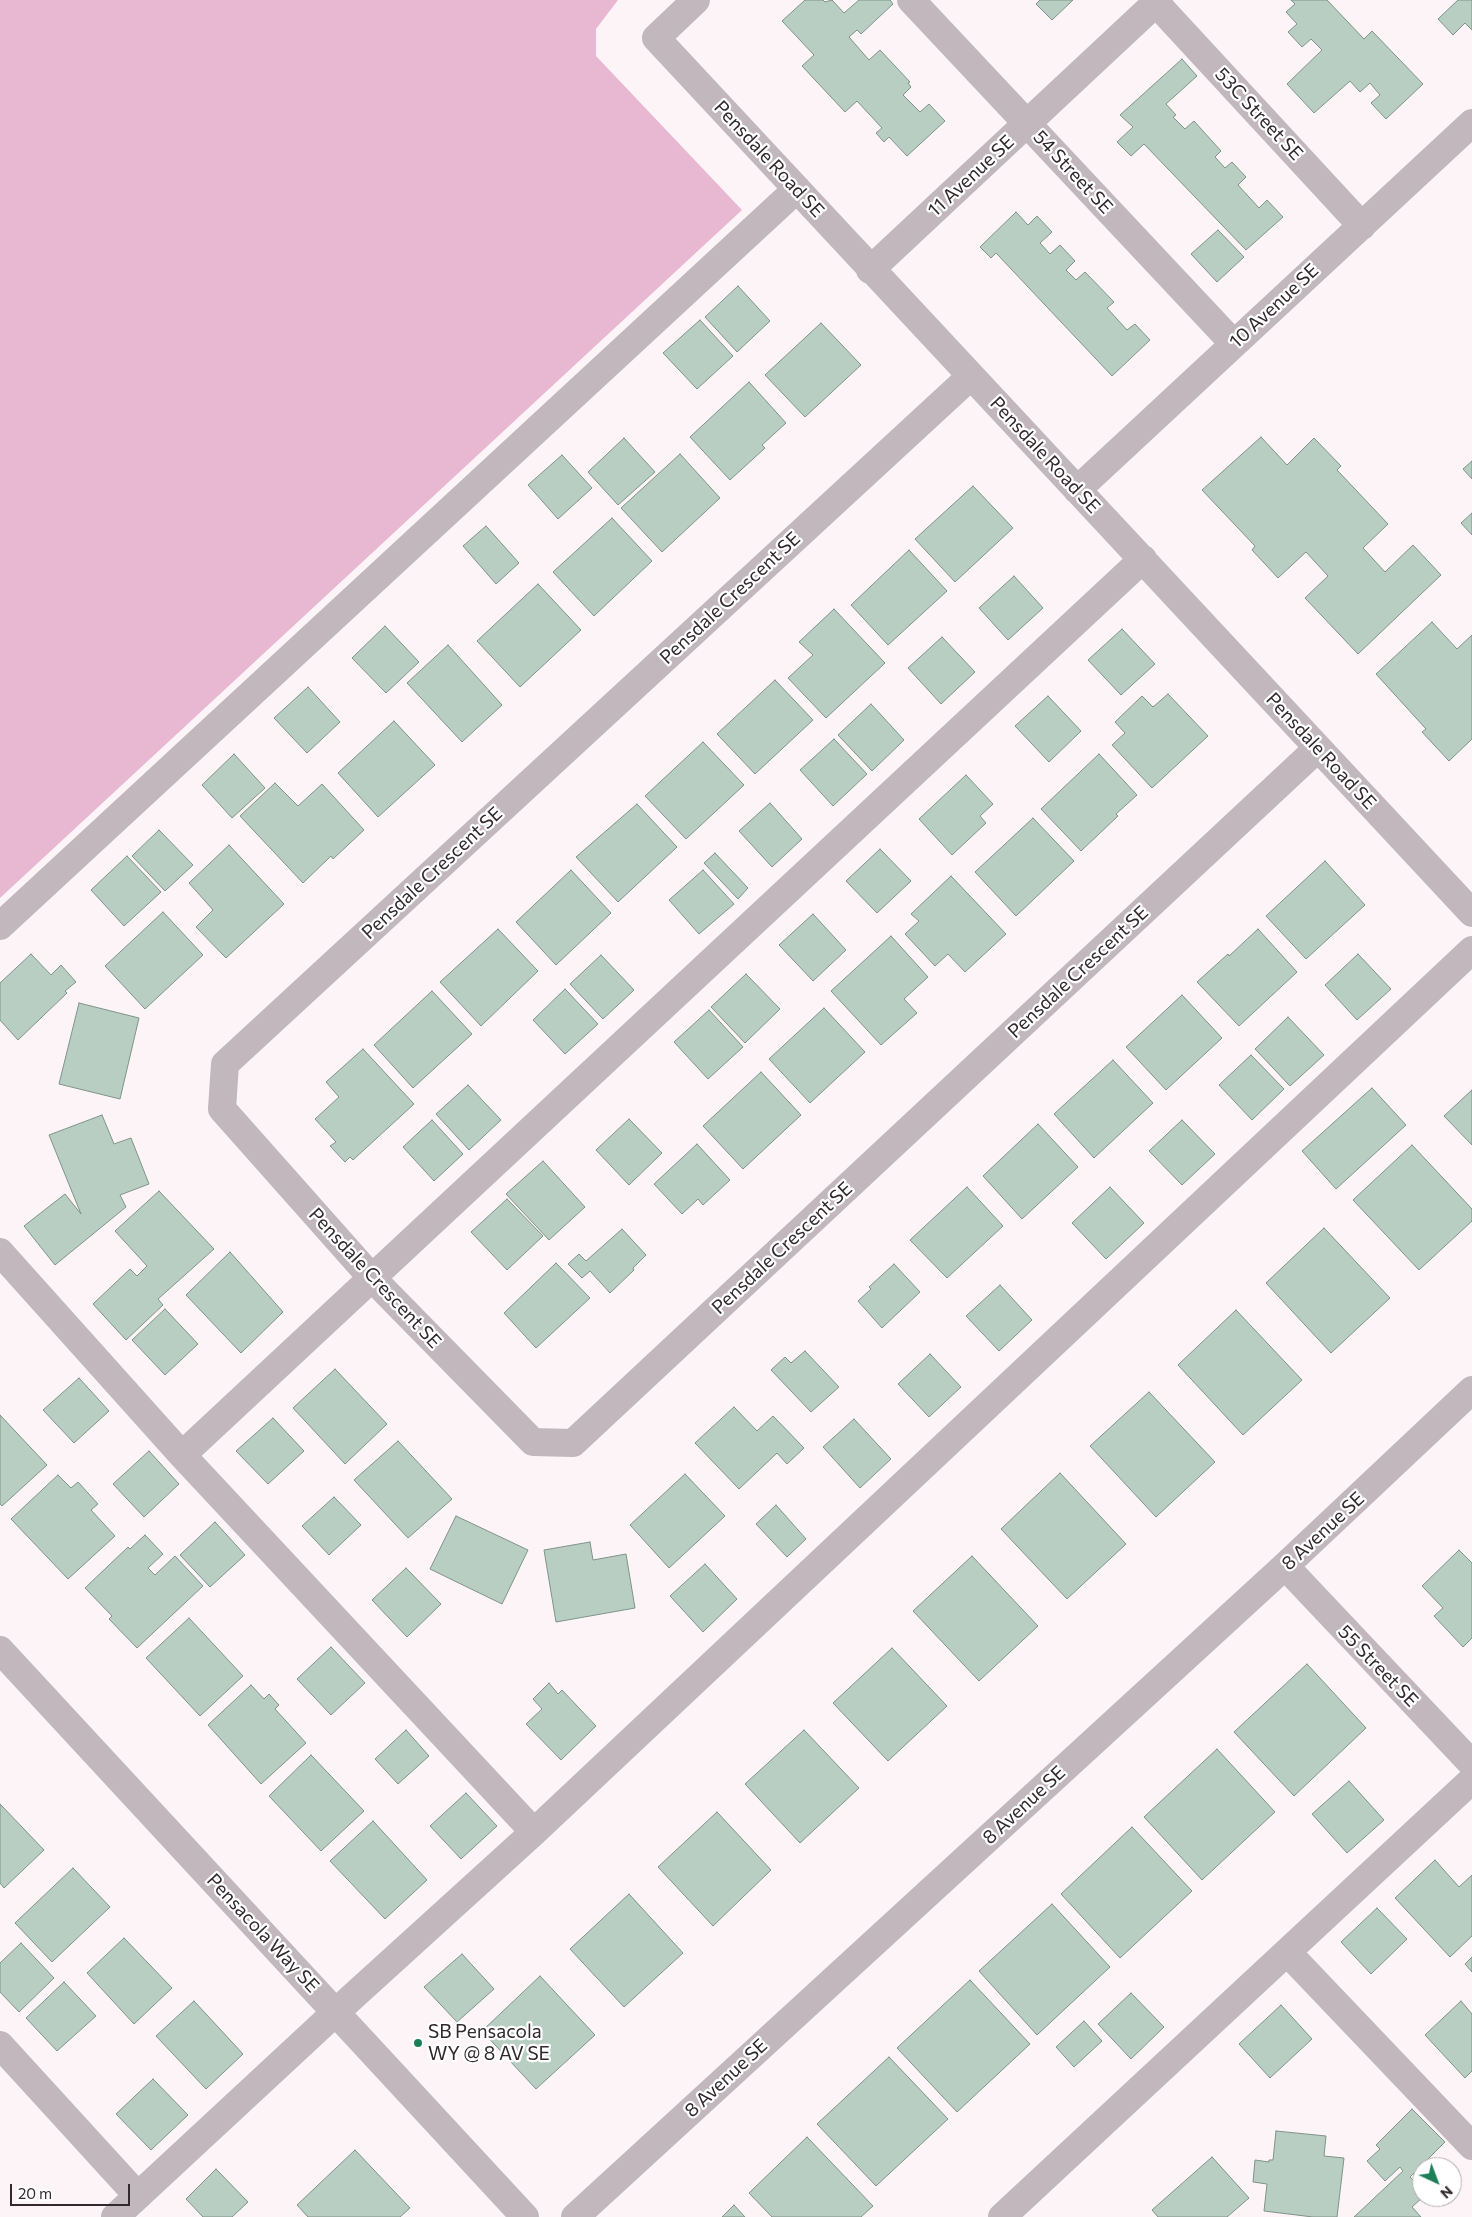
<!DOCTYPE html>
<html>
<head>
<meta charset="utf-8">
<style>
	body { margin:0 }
	#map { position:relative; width:1472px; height:2217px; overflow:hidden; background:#fdf4f8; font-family:Commissioner,sans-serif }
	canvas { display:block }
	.north { position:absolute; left:1412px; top:2157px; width:50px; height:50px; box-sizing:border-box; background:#fff; border:1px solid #ada9ab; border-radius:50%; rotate:137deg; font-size:14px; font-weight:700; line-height:20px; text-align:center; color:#31292d }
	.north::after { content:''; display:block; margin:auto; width:18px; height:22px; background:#1c7f58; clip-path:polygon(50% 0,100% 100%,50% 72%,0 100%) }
	.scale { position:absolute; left:10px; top:2184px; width:120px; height:22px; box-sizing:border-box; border:2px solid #31292d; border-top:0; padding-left:6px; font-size:15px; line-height:18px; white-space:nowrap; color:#31292d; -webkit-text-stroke:4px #fff; paint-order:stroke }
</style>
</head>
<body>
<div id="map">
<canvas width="1472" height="2217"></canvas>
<div class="north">N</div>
<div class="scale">20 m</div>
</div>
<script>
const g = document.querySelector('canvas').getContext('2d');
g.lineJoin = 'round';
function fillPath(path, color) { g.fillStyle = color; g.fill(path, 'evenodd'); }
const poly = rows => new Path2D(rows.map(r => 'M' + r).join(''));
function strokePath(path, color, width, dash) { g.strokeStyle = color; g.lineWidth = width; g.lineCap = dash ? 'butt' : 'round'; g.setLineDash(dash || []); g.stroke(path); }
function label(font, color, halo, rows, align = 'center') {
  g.font = font + ' Commissioner,sans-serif'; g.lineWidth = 4.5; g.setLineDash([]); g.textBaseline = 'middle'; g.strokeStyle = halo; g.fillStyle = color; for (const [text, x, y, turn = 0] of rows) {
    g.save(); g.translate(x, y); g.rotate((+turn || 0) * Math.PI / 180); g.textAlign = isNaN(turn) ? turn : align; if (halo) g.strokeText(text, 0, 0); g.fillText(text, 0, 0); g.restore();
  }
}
fillPath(poly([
	[0,0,618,0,596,29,596,56,742,210,0,898]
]), '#e8b7d1');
const building = poly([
	[805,0,823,0,825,2,832,0,844,13,859,0,890,0,893,4,861,34,857,30,849,37,869,60,880,50,910,82,908,83,911,87,903,95,920,112,929,104,945,121,907,156,889,137,884,142,876,133,882,128,857,101,845,112,802,66,814,55,782,21,805,0],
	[1040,0,1073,0,1052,20,1036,4,1040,0],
	[1291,0,1327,0,1364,39,1372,31,1423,84,1386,119,1371,103,1380,95,1370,83,1360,92,1350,81,1314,113,1287,84,1322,50,1311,39,1302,47,1288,32,1297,24,1286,12,1295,4,1291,0],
	[1458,0,1472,0,1472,30,1465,23,1453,35,1438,19,1458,0],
	[1182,59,1197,76,1166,104,1176,115,1173,117,1185,129,1194,121,1221,151,1215,157,1225,168,1232,162,1246,177,1238,185,1259,208,1267,200,1283,217,1246,250,1144,144,1131,156,1117,142,1133,127,1120,115,1182,59],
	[1016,212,1028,225,1037,216,1052,232,1040,243,1050,254,1060,245,1075,261,1066,270,1076,280,1085,272,1114,302,1107,308,1127,330,1135,324,1150,340,1112,376,996,253,991,258,980,247,1016,212],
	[1218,230,1244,257,1217,282,1191,254,1218,230],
	[738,286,770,321,737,352,705,317,738,286],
	[700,320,733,356,697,389,663,353,700,320],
	[821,323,861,365,805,417,765,375,821,323],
	[749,382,786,423,762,445,765,448,730,480,690,437,749,382],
	[1261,437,1287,465,1314,438,1341,466,1337,470,1388,524,1363,548,1385,572,1413,545,1441,575,1358,654,1305,598,1328,576,1306,552,1278,578,1252,550,1255,546,1202,490,1261,437],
	[624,438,655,472,618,505,588,472,624,438],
	[680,454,720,498,662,552,621,508,680,454],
	[562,455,592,488,558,519,528,485,562,455],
	[1472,461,1472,479,1463,469,1472,461],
	[973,486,1013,528,955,582,915,539,973,486],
	[1472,513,1472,535,1461,523,1472,513],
	[612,518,652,561,594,616,553,572,612,518],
	[486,526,519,563,496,584,463,546,486,526],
	[909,550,947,591,888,645,851,605,909,550],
	[1014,576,1043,608,1008,640,979,608,1014,576],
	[538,584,581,630,520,687,477,641,538,584],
	[834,609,885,663,826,718,788,678,813,655,799,642,834,609],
	[1432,622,1457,649,1472,635,1472,739,1449,761,1422,732,1426,729,1376,674,1432,622],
	[385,626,419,662,386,693,352,658,385,626],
	[1122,629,1155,664,1121,695,1088,660,1122,629],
	[942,637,975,672,941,704,908,668,942,637],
	[448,645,502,705,462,742,407,683,448,645],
	[775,680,813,720,755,774,717,734,775,680],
	[308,687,340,722,307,753,274,718,308,687],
	[1168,694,1208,736,1152,788,1112,745,1125,733,1115,722,1142,696,1153,707,1168,694],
	[1048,696,1081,731,1049,762,1015,726,1048,696],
	[871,704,904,740,872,771,838,735,871,704],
	[394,721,435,765,378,817,338,773,394,721],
	[834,739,867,774,833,806,800,770,834,739],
	[703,742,744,785,686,839,645,796,703,742],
	[234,754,265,788,232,818,202,785,234,754],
	[1099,754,1137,795,1116,814,1118,816,1081,851,1041,809,1099,754],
	[966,775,993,804,980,816,986,823,952,855,919,819,966,775],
	[275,783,298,806,322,784,364,830,333,859,331,856,303,883,240,816,275,783],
	[770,803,802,839,772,867,739,831,770,803],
	[637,804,677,847,618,902,576,857,637,804],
	[1033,818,1074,861,1016,916,975,872,1033,818],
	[159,830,193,865,165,891,132,856,159,830],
	[229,845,284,904,226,958,196,927,213,910,189,883,229,845],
	[880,849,911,881,877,913,846,881,880,849],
	[715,853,748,888,738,899,704,863,715,853],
	[127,856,161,892,124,926,91,890,127,856],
	[1325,861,1365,905,1306,959,1266,916,1325,861],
	[571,870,611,913,556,965,516,922,571,870],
	[703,870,734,904,699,934,669,900,703,870],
	[951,876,1006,934,965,972,948,954,935,966,905,934,919,921,911,914,951,876],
	[163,912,203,955,145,1009,105,966,163,912],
	[813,914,846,950,813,981,779,945,813,914],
	[498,929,538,971,481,1026,440,982,498,929],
	[1258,929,1297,972,1239,1026,1197,982,1228,954,1229,956,1258,929],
	[891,936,928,977,904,999,917,1013,881,1045,831,991,891,936],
	[31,954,51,975,61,965,76,982,65,991,67,993,18,1040,0,1020,0,983,31,954],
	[1358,954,1391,989,1357,1020,1325,985,1358,954],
	[601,955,634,990,603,1019,570,984,601,955],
	[746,974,780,1009,745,1043,711,1007,746,974],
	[565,989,598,1024,565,1054,533,1020,565,989],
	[432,991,472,1034,413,1088,374,1045,432,991],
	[1182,995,1222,1038,1166,1090,1126,1047,1182,995],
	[79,1003,139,1018,120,1099,59,1084,79,1003],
	[824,1008,865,1052,810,1103,769,1059,824,1008],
	[709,1010,743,1047,708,1079,674,1042,709,1010],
	[1288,1017,1324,1055,1290,1086,1255,1049,1288,1017],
	[363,1049,414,1104,353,1160,350,1157,345,1162,330,1146,336,1142,315,1119,339,1097,326,1082,363,1049],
	[1251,1055,1284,1089,1252,1120,1219,1085,1251,1055],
	[1113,1060,1153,1103,1094,1158,1054,1114,1113,1060],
	[761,1072,801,1115,743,1169,703,1126,761,1072],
	[468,1085,501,1120,469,1150,436,1114,468,1085],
	[1372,1088,1406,1125,1336,1189,1302,1151,1372,1088],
	[1472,1090,1472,1145,1444,1116,1472,1090],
	[102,1115,114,1144,131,1138,149,1184,120,1195,126,1207,55,1265,24,1226,65,1194,81,1214,49,1135,102,1115],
	[629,1119,662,1153,629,1185,596,1150,629,1119],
	[432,1120,463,1154,434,1181,403,1147,432,1120],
	[1182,1120,1215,1154,1182,1185,1149,1151,1182,1120],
	[1038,1124,1078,1167,1022,1219,983,1176,1038,1124],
	[697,1144,730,1180,703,1205,698,1199,682,1214,654,1184,697,1144],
	[1412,1145,1472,1209,1472,1221,1419,1270,1353,1200,1412,1145],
	[543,1161,585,1207,549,1240,506,1194,543,1161],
	[967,1187,1003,1226,947,1278,910,1240,967,1187],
	[1110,1187,1144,1223,1106,1259,1072,1223,1110,1187],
	[159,1191,214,1249,158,1299,163,1305,126,1340,93,1304,130,1269,137,1276,147,1266,115,1231,159,1191],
	[507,1199,543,1236,507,1270,471,1232,507,1199],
	[1324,1228,1390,1298,1331,1353,1266,1283,1324,1228],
	[622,1229,646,1255,633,1268,634,1270,610,1293,590,1271,582,1278,568,1264,579,1254,586,1261,622,1229],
	[230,1252,283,1312,241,1353,186,1295,230,1252],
	[556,1263,590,1298,536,1348,504,1313,556,1263],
	[894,1264,920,1292,882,1328,858,1301,871,1289,869,1287,894,1264],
	[1000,1285,1032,1320,999,1351,966,1316,1000,1285],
	[165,1309,198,1344,165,1375,132,1340,165,1309],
	[1236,1310,1302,1380,1243,1435,1178,1365,1236,1310],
	[805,1351,839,1387,811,1412,771,1370,785,1357,791,1363,805,1351],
	[930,1354,961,1387,929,1417,898,1384,930,1354],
	[335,1369,387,1424,345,1464,293,1408,335,1369],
	[79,1378,109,1411,74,1443,43,1410,79,1378],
	[1149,1392,1215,1462,1156,1517,1090,1446,1149,1392],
	[734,1407,757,1431,773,1416,804,1448,787,1464,777,1453,739,1489,695,1443,734,1407],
	[0,1415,47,1465,2,1506,0,1504,0,1415],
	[273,1418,304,1451,268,1484,236,1451,273,1418],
	[854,1419,891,1459,860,1488,823,1447,854,1419],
	[398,1441,452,1499,408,1538,354,1480,398,1441],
	[149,1451,179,1484,144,1517,113,1484,149,1451],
	[1060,1473,1126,1544,1067,1599,1001,1529,1060,1473],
	[685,1474,725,1516,669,1568,630,1525,685,1474],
	[58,1475,71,1488,78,1482,98,1504,91,1510,115,1536,68,1579,11,1519,58,1475],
	[334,1497,361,1525,329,1555,302,1526,334,1497],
	[776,1505,806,1539,787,1557,756,1524,776,1505],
	[456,1516,528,1550,502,1604,430,1569,456,1516],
	[215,1522,245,1555,210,1587,180,1555,215,1522],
	[145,1535,163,1554,148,1568,155,1575,175,1556,203,1586,137,1648,109,1619,112,1616,85,1588,128,1547,130,1549,145,1535],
	[590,1542,593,1560,626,1554,635,1608,556,1622,544,1550,590,1542],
	[1459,1550,1472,1563,1472,1638,1463,1647,1434,1616,1443,1608,1422,1586,1459,1550],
	[972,1556,1038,1626,979,1681,913,1611,972,1556],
	[705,1564,737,1599,703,1632,670,1596,705,1564],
	[406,1568,441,1604,407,1637,372,1600,406,1568],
	[189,1618,243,1676,200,1716,146,1658,189,1618],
	[331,1647,365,1683,331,1715,297,1679,331,1647],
	[892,1648,947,1706,888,1761,833,1703,892,1648],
	[1307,1664,1366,1728,1294,1796,1234,1732,1307,1664],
	[549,1683,558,1694,562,1690,596,1726,561,1760,526,1724,542,1709,533,1699,549,1683],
	[251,1685,264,1699,269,1694,279,1705,275,1709,306,1743,261,1784,208,1725,251,1685],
	[406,1730,429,1756,398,1784,375,1759,406,1730],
	[804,1730,859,1788,800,1843,745,1784,804,1730],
	[1217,1749,1275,1812,1202,1880,1144,1817,1217,1749],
	[311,1755,364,1811,321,1851,269,1796,311,1755],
	[1349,1781,1384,1820,1347,1853,1312,1814,1349,1781],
	[466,1793,497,1826,461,1859,430,1826,466,1793],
	[0,1804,44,1850,4,1888,0,1883,0,1804],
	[717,1812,771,1870,713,1926,658,1867,717,1812],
	[373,1821,427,1880,385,1919,330,1861,373,1821],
	[1132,1827,1192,1891,1120,1958,1061,1894,1132,1827],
	[1435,1860,1459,1887,1472,1875,1472,1936,1450,1957,1395,1898,1435,1860],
	[73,1868,110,1907,52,1962,15,1923,73,1868],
	[629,1894,683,1953,624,2007,570,1949,629,1894],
	[1052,1904,1110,1967,1037,2035,979,1971,1052,1904],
	[1377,1908,1407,1939,1371,1974,1341,1942,1377,1908],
	[124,1938,172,1988,134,2024,87,1973,124,1938],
	[21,1943,54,1978,19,2012,0,1992,0,1963,21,1943],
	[462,1954,494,1989,457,2022,424,1987,462,1954],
	[1472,1957,1472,1972,1465,1964,1472,1957],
	[540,1976,595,2035,536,2089,482,2031,540,1976],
	[970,1980,1030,2044,957,2112,897,2048,970,1980],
	[64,1982,96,2016,57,2051,26,2018,64,1982],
	[1131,1993,1164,2027,1131,2059,1098,2024,1131,1993],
	[194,2001,243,2054,206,2089,156,2036,194,2001],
	[1461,2001,1472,2014,1472,2071,1465,2078,1425,2035,1461,2001],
	[1281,2005,1312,2039,1270,2078,1239,2044,1281,2005],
	[1084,2021,1102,2041,1074,2067,1056,2047,1084,2021],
	[889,2057,948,2119,876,2186,817,2124,889,2057],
	[153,2079,188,2115,151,2150,116,2114,153,2079],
	[1412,2109,1445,2142,1410,2177,1422,2189,1423,2197,1412,2207,1421,2217,1354,2217,1403,2171,1400,2167,1385,2181,1367,2161,1380,2149,1376,2145,1412,2109],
	[1276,2131,1326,2136,1324,2156,1344,2158,1337,2217,1313,2217,1264,2211,1267,2184,1253,2182,1255,2160,1269,2162,1269,2160,1273,2160,1276,2131],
	[807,2137,873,2206,861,2217,772,2217,749,2193,807,2137],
	[355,2150,410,2208,400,2217,308,2217,297,2205,355,2150],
	[1212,2157,1249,2198,1227,2217,1158,2217,1152,2210,1212,2157],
	[216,2169,248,2202,232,2217,203,2217,186,2199,216,2169],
	[734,2205,745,2217,722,2217,734,2205]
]);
fillPath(building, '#b9cec2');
strokePath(building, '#7f9388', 1);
strokePath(poly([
	[696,0,656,38,1472,913],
	[911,0,1234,344],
	[1156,3,1362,226],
	[870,270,1159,0],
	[971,376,225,1064,222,1109,372,1278,533,1442,573,1443,1318,748],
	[1077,490,1472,123],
	[0,926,797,189],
	[0,1252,182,1455,534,1832],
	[182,1455,1143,559],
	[1285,1566,1472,1764],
	[0,1650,525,2217],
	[1287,1952,1472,2146],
	[0,2045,138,2196],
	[115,2217,337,2011,534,1832,1472,950],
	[575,2217,1285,1566,1472,1390],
	[1002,2217,1472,1780]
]), '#c1b7bc', 28);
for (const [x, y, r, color] of [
	[418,2043,5,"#1c7f58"]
]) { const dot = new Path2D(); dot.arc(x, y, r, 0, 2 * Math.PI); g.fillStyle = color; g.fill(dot); strokePath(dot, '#fff', 2); }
label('19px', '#31292d', '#fff', [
	["53C Street SE",1259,114,47],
	["Pensdale Road SE",769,159,47],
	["54 Street SE",1073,172,47],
	["11 Avenue SE",971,176,-43],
	["10 Avenue SE",1274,306,-43],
	["Pensdale Road SE",1045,455,47],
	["Pensdale Crescent SE",730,598,-43],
	["Pensdale Road SE",1321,751,47],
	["Pensdale Crescent SE",432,873,-43],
	["Pensdale Crescent SE",1078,972,-43],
	["Pensdale Crescent SE",782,1248,-43],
	["Pensdale Crescent SE",375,1278,47],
	["8 Avenue SE",1323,1531,-43],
	["55 Street SE",1378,1666,46],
	["8 Avenue SE",1024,1805,-43],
	["Pensacola Way SE",263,1933,47],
	["8 Avenue SE",726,2078,-43]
]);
label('19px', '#31292d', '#fff', [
	["SB Pensacola",428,2032],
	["WY @ 8 AV SE",428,2054]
], 'left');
</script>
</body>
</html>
